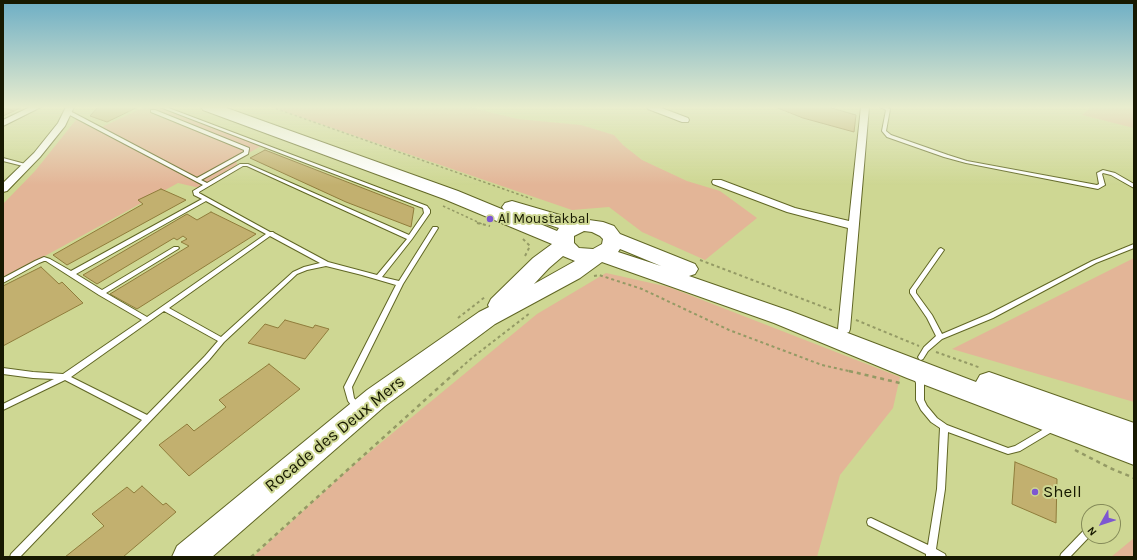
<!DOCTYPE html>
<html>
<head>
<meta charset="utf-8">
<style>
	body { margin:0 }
	#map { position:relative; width:1137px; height:560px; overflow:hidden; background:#ced793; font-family:Karla,sans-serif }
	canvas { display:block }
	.frame { position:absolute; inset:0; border:4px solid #171901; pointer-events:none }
	.north { position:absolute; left:1081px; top:504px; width:40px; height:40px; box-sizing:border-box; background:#ced793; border:1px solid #858b59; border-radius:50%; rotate:231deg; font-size:11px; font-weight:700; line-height:16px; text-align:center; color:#171901 }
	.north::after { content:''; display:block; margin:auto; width:14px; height:18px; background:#7d57d1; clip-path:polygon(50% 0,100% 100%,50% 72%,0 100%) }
</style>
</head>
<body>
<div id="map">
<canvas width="1137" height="560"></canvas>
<div class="frame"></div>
<div class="north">N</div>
</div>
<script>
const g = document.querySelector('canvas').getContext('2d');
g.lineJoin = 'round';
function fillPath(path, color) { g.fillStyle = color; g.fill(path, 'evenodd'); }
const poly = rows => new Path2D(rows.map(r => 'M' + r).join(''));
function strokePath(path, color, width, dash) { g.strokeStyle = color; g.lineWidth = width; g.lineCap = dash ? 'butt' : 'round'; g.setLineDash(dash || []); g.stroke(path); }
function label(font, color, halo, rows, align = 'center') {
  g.font = font + ' Karla,sans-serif'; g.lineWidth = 4; g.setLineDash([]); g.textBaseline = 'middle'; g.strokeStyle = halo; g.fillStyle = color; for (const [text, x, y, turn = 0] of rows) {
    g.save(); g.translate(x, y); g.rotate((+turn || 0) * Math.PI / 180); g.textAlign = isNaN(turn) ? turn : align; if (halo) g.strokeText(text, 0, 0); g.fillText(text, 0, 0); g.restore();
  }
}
fillPath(poly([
	[144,107,160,107,263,145,236,160,238,169,204,189,178,183,3,279,3,204,35,171,79,116,102,127],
	[271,107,469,107,518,119,581,125,614,135,623,145,642,160,687,181,720,191,757,218,705,260,642,232,609,207,572,210],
	[1091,107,1134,107,1134,128,1082,115],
	[1134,258,1134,402,952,349],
	[606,273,669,287,900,377,893,408,840,475,817,557,253,557,349,469,537,314],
	[1134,538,1134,557,1111,557]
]), '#e3b597');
const building = poly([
	[3,107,22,107,14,111,3,107],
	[98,107,138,107,107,122,90,116,98,107],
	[775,107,828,107,856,115,854,132,803,118,775,107],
	[3,108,14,111,3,116,3,108],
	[265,150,414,208,411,227,346,202,250,158,265,150],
	[161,189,186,200,67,265,53,255,143,204,138,200,161,189],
	[211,212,256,234,137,309,110,294,189,246,181,242,187,239,183,236,177,240,174,238,97,284,83,275,187,214,197,220,211,212],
	[41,267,59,284,62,282,83,303,3,346,3,286,41,267],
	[285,320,313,328,315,325,329,329,305,359,248,343,265,324,278,328,285,320],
	[269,364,300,389,189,476,159,445,187,424,194,431,226,407,219,400,269,364],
	[1015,462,1057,479,1056,523,1012,504,1015,462],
	[142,486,163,505,166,503,176,512,123,557,65,557,104,526,92,514,127,487,134,493,142,486]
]);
fillPath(building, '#c2b06f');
strokePath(building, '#8f7c3b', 1);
const lane = poly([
	[160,107,166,107,427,206,430,210,430,213,412,239,382,277,399,281,433,227,437,227,438,228,403,284,352,387,354,398,361,407,360,409,357,410,354,409,348,401,344,387,396,285,362,275,326,266,307,270,297,274,224,342,209,360,20,557,10,557,11,554,142,420,65,380,3,410,3,404,54,379,33,378,3,374,3,368,33,372,63,374,142,320,99,295,46,261,44,261,39,263,3,283,3,278,35,261,44,257,50,259,71,271,202,199,194,195,193,191,203,185,66,113,66,111,70,111,197,178,244,152,244,150,151,112,151,110,155,110,249,148,249,149,248,154,201,180,207,183,240,164,248,164,409,235,424,213,423,208,160,107],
	[243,166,247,166,407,239,377,275,328,262,274,233,273,232,270,232,199,193,199,192,243,166],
	[206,201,266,234,147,317,106,293,178,249,179,248,178,247,174,247,102,290,76,274,206,201],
	[270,236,320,263,304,267,293,272,221,337,169,308,270,236],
	[164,311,218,341,205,356,147,415,71,377,164,311],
	[880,107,886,107,890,109,886,131,891,135,948,155,967,161,1097,185,1099,184,1097,173,1103,170,1115,173,1134,184,1134,188,1111,175,1103,173,1102,174,1105,185,1098,189,966,163,944,157,887,137,882,131,886,110,880,107],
	[3,158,29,165,29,166,27,167,3,161,3,158],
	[1134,244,1134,248,1096,263,993,318,942,339,928,351,923,359,921,360,919,359,918,357,924,347,936,336,927,318,910,293,910,290,939,249,941,248,944,250,916,290,916,293,932,315,942,334,989,314,1092,261,1134,244],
	[917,374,919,375,924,383,924,400,927,406,937,418,947,425,1008,448,1015,446,1049,426,1052,425,1055,426,1056,428,1055,430,1020,451,1008,454,948,432,945,489,936,549,945,554,946,557,926,557,926,554,868,525,867,522,868,519,871,518,928,545,937,489,940,428,931,422,921,410,916,400,916,383,914,377,915,375,917,374],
	[1089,527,1089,536,1090,536,1070,557,1060,557,1061,554,1086,528,1089,527]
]);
const street = poly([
	[30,107,41,107,3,126,3,120,30,107],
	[66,107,74,107,65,126,40,157,7,191,3,192,3,183,34,153,58,123,66,107],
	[647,107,659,107,688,118,689,120,688,122,682,122,648,109,647,107],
	[861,107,869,107,850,329,849,332,844,334,839,332,838,329,848,228,787,212,713,184,712,182,713,180,721,180,795,208,849,221,861,107]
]);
const highway = poly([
	[201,107,224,107,458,191,504,210,502,207,505,203,512,201,577,220,582,219,603,222,614,226,620,234,695,264,698,269,695,274,689,276,790,311,976,382,980,375,989,372,1134,423,1134,465,907,378,774,323,602,262,580,278,495,324,385,406,212,557,172,557,177,546,367,390,479,312,489,307,488,305,491,299,533,258,552,244,444,199,203,110,201,107],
	[516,214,559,228,557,231,516,214],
	[584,231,592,232,600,236,603,239,602,244,593,249,579,248,574,243,574,236,584,231],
	[620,249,625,251,661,266,618,252,620,249],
	[563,256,575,261,534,284,549,268,563,256]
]);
strokePath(lane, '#606624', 2);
strokePath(street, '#606624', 2);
strokePath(highway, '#606624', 2);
strokePath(poly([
	[271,107,532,199],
	[443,206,482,224]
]), '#949a65', 1.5, [2.5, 2.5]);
strokePath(poly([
	[477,223,490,226],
	[523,239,530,246,525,256],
	[700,260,834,311],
	[594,276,599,275,642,289,729,330,822,365,853,372],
	[458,318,485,297],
	[856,320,919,346],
	[936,352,981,368],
	[456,372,473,357,530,313]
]), '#949a65', 2, [3, 3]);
strokePath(poly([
	[849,371,900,383],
	[1075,450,1110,468,1134,478],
	[251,557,457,371]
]), '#949a65', 2.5, [4, 4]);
fillPath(lane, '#fff');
fillPath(street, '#fff');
fillPath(highway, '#fff');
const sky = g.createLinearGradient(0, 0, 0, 185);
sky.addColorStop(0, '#6daec5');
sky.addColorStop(0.58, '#e9edce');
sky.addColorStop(1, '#e9edce00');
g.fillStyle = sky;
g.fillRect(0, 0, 1137, 185);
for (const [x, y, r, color] of [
	[490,219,4,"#7d57d1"],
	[1035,492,4,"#7d57d1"]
]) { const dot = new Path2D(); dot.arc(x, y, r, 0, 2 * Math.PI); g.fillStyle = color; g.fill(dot); strokePath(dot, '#ced793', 1.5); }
label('14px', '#171901', '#ced793', [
	["Al Moustakbal",498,219]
], 'left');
label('17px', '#171901', '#ced793', [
	["Rocade des Deux Mers",335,434,-39]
]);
label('17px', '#171901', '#ced793', [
	["Shell",1043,492]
], 'left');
</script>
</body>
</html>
